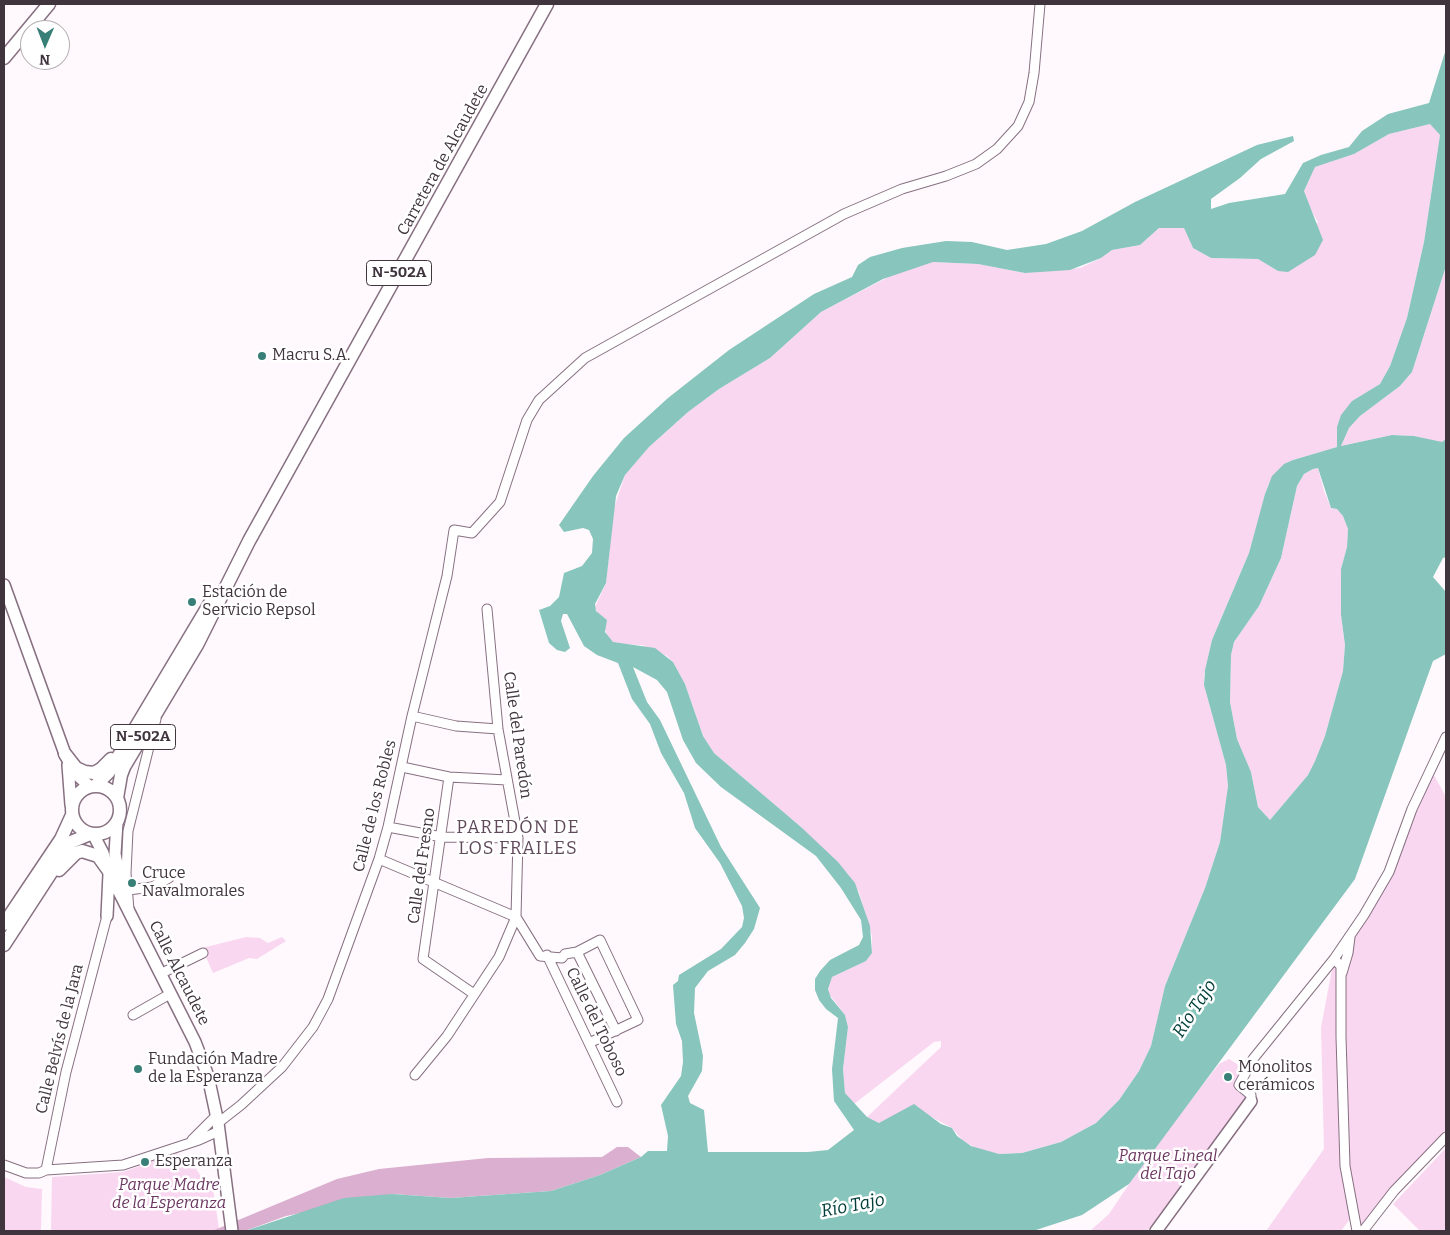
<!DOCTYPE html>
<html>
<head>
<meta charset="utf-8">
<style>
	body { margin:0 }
	#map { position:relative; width:1450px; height:1235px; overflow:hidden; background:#fff9fd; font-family:Bitter,serif }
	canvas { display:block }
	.frame { position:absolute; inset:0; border:5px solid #40353d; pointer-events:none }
	.north { position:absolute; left:20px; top:20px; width:50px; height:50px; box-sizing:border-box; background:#fff; border:1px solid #b3aeb1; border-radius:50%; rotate:181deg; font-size:14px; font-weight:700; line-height:20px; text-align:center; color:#40353d }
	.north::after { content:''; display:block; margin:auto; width:18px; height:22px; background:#387f77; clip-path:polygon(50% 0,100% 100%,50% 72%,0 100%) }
</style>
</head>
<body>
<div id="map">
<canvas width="1450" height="1235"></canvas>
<div class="frame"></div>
<div class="north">N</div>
</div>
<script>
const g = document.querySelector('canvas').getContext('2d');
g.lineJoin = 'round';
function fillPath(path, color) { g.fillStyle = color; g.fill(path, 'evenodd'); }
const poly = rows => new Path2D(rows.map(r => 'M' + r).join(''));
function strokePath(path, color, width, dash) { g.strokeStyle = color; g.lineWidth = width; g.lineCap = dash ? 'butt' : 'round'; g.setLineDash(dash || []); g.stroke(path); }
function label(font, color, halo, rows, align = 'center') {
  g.font = font + ' Bitter,serif'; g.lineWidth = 5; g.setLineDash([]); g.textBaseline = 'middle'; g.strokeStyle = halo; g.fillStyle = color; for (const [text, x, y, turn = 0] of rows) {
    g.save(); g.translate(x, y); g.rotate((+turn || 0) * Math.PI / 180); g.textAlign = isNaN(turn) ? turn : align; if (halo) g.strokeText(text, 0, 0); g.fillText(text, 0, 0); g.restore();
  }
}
fillPath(poly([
	[1430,124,1440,135,1424,242,1407,318,1390,366,1380,384,1352,401,1337,427,1337,447,1293,460,1278,470,1268,485,1249,553,1212,640,1204,675,1204,685,1226,765,1228,786,1220,842,1205,888,1165,986,1151,1046,1139,1071,1119,1100,1096,1123,1061,1142,1022,1153,999,1154,978,1149,963,1141,952,1128,928,1115,879,1123,867,1117,941,1047,941,1041,934,1042,854,1104,845,1093,843,1069,848,1027,845,1015,829,994,828,985,832,977,866,961,872,953,872,936,859,892,848,874,801,827,714,753,703,736,685,684,673,662,667,656,642,645,616,644,608,638,605,629,607,620,598,614,595,607,606,583,614,508,625,475,649,447,688,412,719,389,770,358,821,312,896,273,933,262,978,264,1025,273,1080,268,1101,258,1112,250,1140,245,1159,228,1184,228,1193,248,1211,258,1258,259,1278,271,1318,222,1310,208,1304,191,1315,167,1354,154,1389,134],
	[1446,266,1446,439,1442,443,1414,436,1392,435,1341,446,1349,428,1360,416,1400,386,1412,372],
	[1318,468,1324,491,1331,508,1337,509,1343,516,1348,529,1347,547,1341,569,1341,615,1345,645,1343,671,1325,736,1315,761,1308,775,1270,820,1258,807,1251,772,1237,739,1230,702,1231,655,1234,642,1259,606,1281,558,1297,486,1304,474,1313,469],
	[1430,768,1446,797,1446,1138,1363,1231,1356,1231,1350,1219,1341,1231,1266,1231,1324,1149,1321,1027,1334,959,1389,872],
	[246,937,260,938,268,943,282,937,286,941,257,959,249,958,213,973,202,948],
	[1229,1059,1240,1066,1241,1079,1251,1092,1147,1231,1090,1231,1109,1214,1152,1150,1219,1064],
	[1446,1148,1446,1231,1420,1231,1393,1204],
	[176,1153,181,1155,193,1164,204,1181,213,1189,219,1229,212,1231,51,1231,52,1177,123,1172],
	[4,1177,26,1187,42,1189,41,1231,4,1231]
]), '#f9d7f0');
fillPath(poly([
	[617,1147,628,1147,641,1157,600,1175,551,1191,451,1198,392,1194,286,1216,245,1231,212,1231,337,1179,379,1169,488,1158,602,1157]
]), '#daafcf');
fillPath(poly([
	[1446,49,1446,266,1412,372,1400,386,1360,416,1349,428,1341,446,1392,435,1414,436,1442,442,1446,439,1446,557,1443,558,1433,577,1446,592,1446,654,1433,661,1355,879,1129,1184,1082,1215,1033,1231,245,1231,344,1198,392,1194,451,1198,551,1191,600,1175,641,1157,648,1151,667,1151,668,1136,661,1105,681,1076,683,1062,682,1041,676,1024,673,985,678,981,679,975,721,949,742,927,744,918,742,906,720,863,695,828,684,793,661,753,650,724,632,699,618,663,597,655,584,646,567,614,563,614,561,621,570,648,565,652,557,650,549,643,539,610,550,606,559,597,564,573,582,566,592,553,593,539,589,530,583,528,564,532,559,525,593,476,624,438,668,398,729,350,814,294,852,277,858,265,870,257,902,248,946,241,972,242,1007,250,1046,244,1082,231,1135,202,1257,145,1293,136,1294,141,1261,159,1240,178,1211,199,1211,209,1229,203,1285,194,1303,163,1321,155,1349,147,1362,131,1388,114,1429,103],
	[1430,124,1440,135,1424,242,1407,318,1390,366,1380,384,1352,401,1341,415,1337,427,1337,447,1293,460,1284,464,1272,476,1265,494,1249,553,1212,640,1205,670,1204,685,1226,765,1228,786,1220,842,1205,888,1165,986,1151,1046,1139,1071,1119,1100,1096,1123,1061,1142,1022,1153,999,1154,971,1146,957,1136,952,1128,941,1124,914,1104,879,1123,867,1117,845,1093,843,1069,848,1027,845,1015,831,998,828,989,832,977,866,961,872,953,870,926,855,883,838,862,801,827,714,753,703,736,685,684,673,662,655,648,613,642,605,632,607,620,596,611,595,604,606,583,616,496,625,475,649,447,688,412,719,389,770,358,821,312,883,279,933,262,978,264,1025,273,1070,270,1101,258,1112,250,1140,245,1159,228,1184,228,1193,248,1211,258,1258,259,1278,271,1288,272,1315,255,1323,240,1304,191,1315,167,1354,154,1389,134],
	[1318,468,1331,508,1337,509,1343,516,1348,529,1347,547,1341,569,1341,615,1345,645,1343,671,1325,736,1315,761,1308,775,1270,820,1258,807,1251,772,1237,739,1230,702,1231,655,1234,642,1259,606,1281,558,1297,486,1304,474,1313,469],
	[633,667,657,680,667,692,683,740,696,763,721,787,816,856,841,888,861,920,863,937,859,945,830,960,820,971,815,979,815,990,819,1000,826,1009,838,1018,832,1069,834,1101,854,1130,828,1150,808,1152,708,1152,704,1110,690,1103,688,1096,702,1071,703,1056,694,1013,695,988,708,971,735,955,745,943,754,929,760,908,721,847,660,720,647,702]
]), '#87c5bd');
const street = poly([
	[412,716,456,726,498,729],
	[402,767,449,777,507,780],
	[449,777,423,959,474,994],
	[388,827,442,837,518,838],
	[379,859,516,917],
	[128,890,152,887,169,878],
	[129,910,126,873,128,831,156,719],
	[516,917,540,956,562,958,565,954,577,952,600,940,638,1020,589,1043],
	[577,952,616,1031],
	[547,955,617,1102],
	[1334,959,1341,966,1341,1037,1345,1166,1357,1231],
	[1342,973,1348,953,1350,937],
	[160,974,203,953],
	[133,1015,170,994],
	[415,1075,447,1036,499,957,516,917,518,838,498,729,487,609],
	[1251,1101,1251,1095,1239,1085,1253,1059,1334,959,1364,915,1389,872,1412,809,1446,737],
	[218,1123,241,1105,282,1067,313,1027,328,999,379,859,388,827,412,716,447,576,454,530,472,533,500,502,527,420,539,400,585,358,844,214,902,189,946,176,976,164,997,149,1018,126,1029,102,1034,73,1040,4],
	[192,1140,217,1115],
	[4,1165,26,1173,39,1173,46,1170,123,1165,199,1140,219,1131],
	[46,1170,66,1072,107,916],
	[1363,1231,1394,1191,1446,1137]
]);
const secondary = poly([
	[4,585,65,754,74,772,89,786],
	[68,765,71,805],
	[117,822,115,854,122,888],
	[93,834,103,853,108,870,195,1042,208,1076,218,1123,232,1231],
	[107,916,109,874],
	[1156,1231,1251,1101]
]);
const primary = poly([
	[4,58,49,4],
	[65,754,76,768,85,772,94,773,101,769,111,759],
	[96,785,109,772,213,598],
	'72 810a24 24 0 1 1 48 0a24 24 0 1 1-48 0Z',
	[117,798,121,775,124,767,197,645,249,541,547,4],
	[59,870,76,853,82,851,98,856,108,870],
	[4,924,61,839,72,815],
	[4,945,71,842,90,834]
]);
strokePath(street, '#877081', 11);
strokePath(secondary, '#877081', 14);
strokePath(primary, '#877081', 15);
strokePath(street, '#fff', 9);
strokePath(secondary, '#fff', 11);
strokePath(primary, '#fff', 12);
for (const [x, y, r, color] of [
	[262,356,5,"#387f77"],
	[192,602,5,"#387f77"],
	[132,883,5,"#387f77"],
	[138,1069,5,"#387f77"],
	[1228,1077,5,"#387f77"],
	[145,1162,5,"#387f77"]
]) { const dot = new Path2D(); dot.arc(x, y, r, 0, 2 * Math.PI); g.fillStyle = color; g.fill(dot); strokePath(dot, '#fff', 2); }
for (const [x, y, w] of [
	[399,273,65],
	[143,737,65]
]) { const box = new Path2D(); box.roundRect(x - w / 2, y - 12.5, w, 25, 4); g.fillStyle = '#fff'; g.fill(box); strokePath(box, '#40353d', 1); }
label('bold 15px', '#40353d', null, [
	["N-502A",399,273],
	["N-502A",143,737]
]);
label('16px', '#40353d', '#fff', [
	["Carretera de Alcaudete",443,160,-61],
	["Calle del Paredón",517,735,82],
	["Calle de los Robles",375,806,-76],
	["Calle del Fresno",422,866,-82],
	["Calle Alcaudete",179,973,63],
	["Calle del Toboso",596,1022,64],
	["Calle Belvís de la Jara",60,1039,-76]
]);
label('16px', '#40353d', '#fff', [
	["Macru S.A.",272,356],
	["Estación de",202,593],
	["Servicio Repsol",202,611],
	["Cruce",142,874],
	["Navalmorales",142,892],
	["Fundación Madre",148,1060],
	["de la Esperanza",148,1078],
	["Monolitos",1238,1068],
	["cerámicos",1238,1086],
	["Esperanza",155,1162]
], 'left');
label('italic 16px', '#6b3660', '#fff', [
	["Parque Lineal",1168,1157],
	["del Tajo",1168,1175],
	["Parque Madre",169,1186],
	["de la Esperanza",169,1204]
]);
g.letterSpacing = '1px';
label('18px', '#604a5b', '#fff', [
	["PAREDÓN DE",518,828],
	["LOS FRAILES",518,849]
]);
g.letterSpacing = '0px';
label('italic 18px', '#003d38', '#fff', [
	["Río Tajo",1195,1009,-57],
	["Río Tajo",853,1206,-11]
]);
</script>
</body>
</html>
